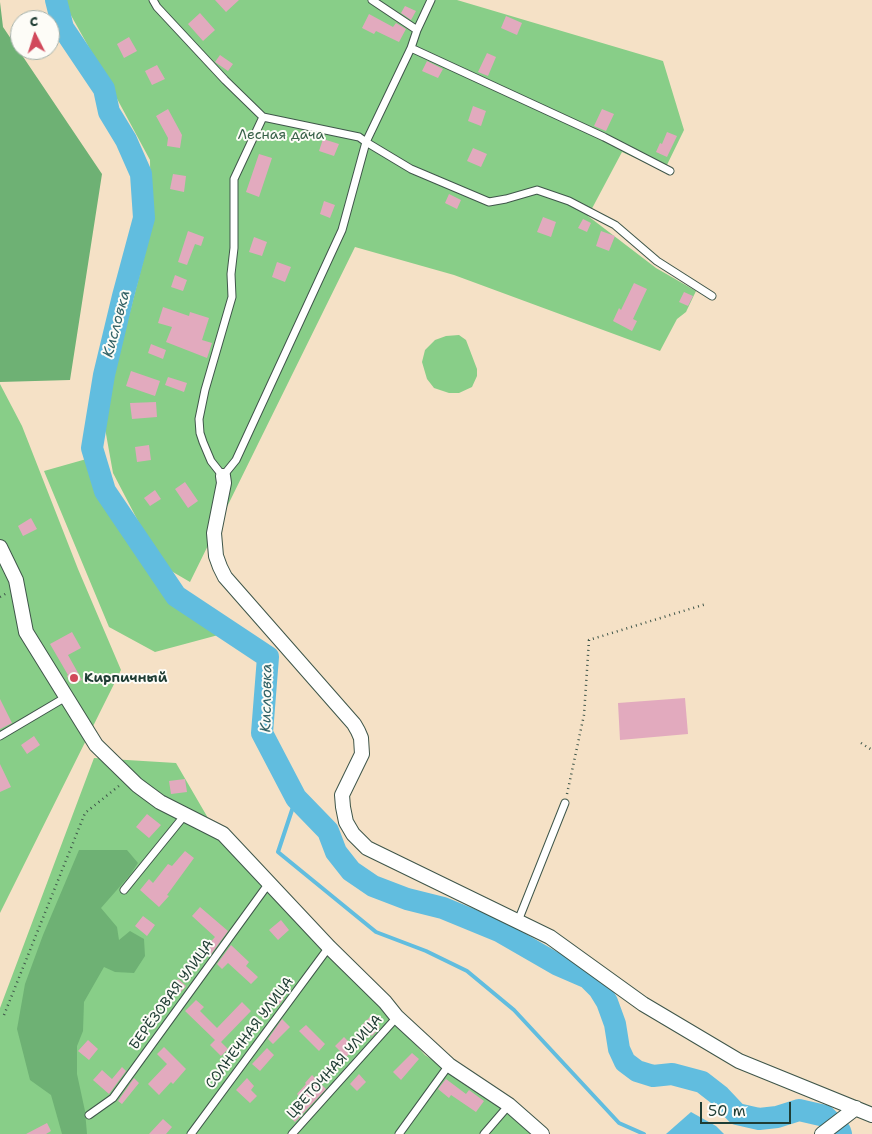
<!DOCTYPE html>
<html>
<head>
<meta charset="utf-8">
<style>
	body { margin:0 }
	#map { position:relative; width:872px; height:1134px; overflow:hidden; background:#f5e1c6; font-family:"Shantell Sans",sans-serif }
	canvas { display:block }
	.north { position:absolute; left:10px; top:10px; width:50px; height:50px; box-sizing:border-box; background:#fdfcf7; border:1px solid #a4b0a9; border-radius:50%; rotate:355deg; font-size:14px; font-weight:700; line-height:20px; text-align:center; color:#1f3d34 }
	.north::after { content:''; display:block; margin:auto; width:18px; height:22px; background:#d1495b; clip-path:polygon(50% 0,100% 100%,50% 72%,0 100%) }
	.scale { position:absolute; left:700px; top:1102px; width:91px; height:22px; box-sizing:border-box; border:2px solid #1f3d34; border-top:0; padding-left:6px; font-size:15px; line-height:18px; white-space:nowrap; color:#1f3d34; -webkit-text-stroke:4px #fdfcf7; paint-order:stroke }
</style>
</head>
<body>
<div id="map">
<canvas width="872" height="1134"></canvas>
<div class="north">С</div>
<div class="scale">50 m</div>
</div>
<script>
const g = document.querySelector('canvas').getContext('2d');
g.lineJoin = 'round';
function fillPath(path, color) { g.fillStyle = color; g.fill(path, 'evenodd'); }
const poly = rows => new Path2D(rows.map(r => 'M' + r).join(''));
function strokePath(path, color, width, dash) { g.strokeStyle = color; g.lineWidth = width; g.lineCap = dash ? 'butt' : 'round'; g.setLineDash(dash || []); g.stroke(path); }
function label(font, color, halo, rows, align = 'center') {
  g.font = font + ' "Shantell Sans",sans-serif'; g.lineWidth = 4; g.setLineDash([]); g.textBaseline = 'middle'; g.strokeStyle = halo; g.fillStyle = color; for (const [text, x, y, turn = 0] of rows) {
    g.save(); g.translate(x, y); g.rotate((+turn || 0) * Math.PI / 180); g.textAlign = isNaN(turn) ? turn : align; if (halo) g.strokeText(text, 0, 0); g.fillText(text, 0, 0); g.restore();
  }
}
fillPath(poly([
	[58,0,457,0,663,61,684,130,664,171,622,152,588,216,656,268,696,291,686,312,677,319,660,351,454,275,355,247,190,582,161,565,113,473,101,406,119,355,151,230,150,160,101,69,68,10],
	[459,335,466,340,477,369,477,376,472,387,459,393,449,393,434,388,427,379,422,362,425,350,435,340,446,336],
	[0,384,22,426,78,569,121,670,0,913],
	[90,458,98,489,144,557,222,634,155,652,109,627,44,471],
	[94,758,176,763,219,837,364,988,425,1055,540,1134,0,1134,0,1008]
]), '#88ce88');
fillPath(poly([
	[0,2,3,27,102,174,70,380,0,382],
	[79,850,127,850,138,863,130,875,101,908,117,927,119,940,130,931,144,939,145,956,134,973,115,972,104,967,84,1002,83,1031,77,1046,77,1074,85,1111,87,1134,62,1134,51,1095,30,1080,17,1029,25,984,43,935]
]), '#6eb174');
fillPath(poly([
	[691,1112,716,1126,724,1134,666,1134]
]), '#61bddf');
strokePath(poly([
	[296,798,278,852,376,932,426,951,467,971,514,1010,619,1123,644,1134]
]), '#61bddf', 4);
strokePath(poly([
	[56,0,63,28,104,89,109,112,126,140,141,174,144,218,123,296,104,375,92,448,105,491,176,596,268,657,262,733,296,798,328,831,336,852,351,871,373,886,407,899,443,908,499,931,558,965,588,978,599,989,607,1002,615,1024,619,1049,625,1062,637,1071,653,1076,672,1074,702,1082,720,1096,737,1114,759,1119,777,1117,799,1110,825,1116,840,1131,841,1134]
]), '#61bddf', 22);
fillPath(poly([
	[215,0,239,0,226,12],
	[405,6,416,11,411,20,401,13],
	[200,13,215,30,203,41,188,24],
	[369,14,393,27,396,23,406,29,399,42,376,31,374,34,362,28],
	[506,16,522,23,517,35,501,28],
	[129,37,137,51,124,58,117,44],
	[487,53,496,57,488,76,478,72],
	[220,55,233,64,228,71,215,62],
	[427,61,443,69,438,78,422,71],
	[157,65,165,79,152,85,145,71],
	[473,106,486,111,481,126,468,121],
	[168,109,182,135,180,148,167,146,168,138,156,116],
	[602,109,614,114,606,131,594,126],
	[667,132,677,136,667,157,656,152,660,143,662,144],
	[323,139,339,144,334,156,319,151],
	[473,148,487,154,481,167,467,161],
	[259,154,272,158,259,197,246,192],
	[173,174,186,176,184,192,170,189],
	[449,194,461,200,457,209,445,203],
	[324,201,335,205,330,218,320,214],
	[543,217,556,222,551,237,537,232],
	[583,219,591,223,587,232,578,228],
	[188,231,204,237,201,246,195,244,187,265,178,262],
	[601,231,615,236,609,251,596,246],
	[254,237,267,242,262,256,249,252],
	[277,262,291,267,285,282,272,277],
	[175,275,187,280,183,291,171,287],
	[634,283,647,289,633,319,637,321,632,331,613,321,619,308,621,310],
	[684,292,693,296,688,306,679,302],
	[163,307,189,316,190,312,209,318,202,340,212,343,207,358,166,342,172,327,158,323],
	[151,344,166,350,163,359,148,353],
	[131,371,160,381,155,396,126,386],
	[168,377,187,383,184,392,165,385],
	[156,402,157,417,132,419,130,403],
	[149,445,151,460,137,462,135,447],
	[185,482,198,501,188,508,175,489],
	[155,490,161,499,150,506,144,498],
	[31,518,37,529,23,536,18,526],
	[72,632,81,648,68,655,82,680,71,684,67,676,68,675,50,644],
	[685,698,688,734,620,740,618,703],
	[0,699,12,723,0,729],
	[34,736,40,745,27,754,21,745],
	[0,764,11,787,0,792],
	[185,779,187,792,171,794,169,781],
	[147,814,161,825,149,838,136,827],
	[185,851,194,858,167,895,169,896,159,907,140,890,149,879,153,883,168,864,172,866],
	[200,907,228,931,209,957,203,950,215,937,192,916],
	[143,916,155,925,147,936,135,926],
	[281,920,289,930,278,940,269,930],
	[231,945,249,962,246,966,258,977,251,984,228,963,222,969,217,964],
	[178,979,186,986,180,993,171,986],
	[275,989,284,998,278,1006,268,996],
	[196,1000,204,1007,200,1011,217,1028,242,1002,251,1011,221,1042,228,1049,221,1056,210,1045,215,1040,185,1011],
	[370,1017,380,1027,372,1036,361,1026],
	[282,1019,290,1027,273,1044,268,1039],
	[306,1025,325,1044,319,1051,299,1031],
	[344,1037,355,1048,346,1057,335,1046],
	[88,1040,98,1049,89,1060,78,1051],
	[164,1047,186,1069,173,1084,171,1082,159,1095,148,1084,167,1064,157,1054],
	[267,1048,274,1055,260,1071,252,1064],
	[412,1053,419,1059,401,1080,393,1072],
	[122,1067,126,1071,109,1094,93,1080,102,1070,112,1079],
	[359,1074,366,1082,357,1091,350,1084],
	[312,1075,326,1089,295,1122,285,1112,300,1097,297,1094,306,1084,305,1083],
	[134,1078,139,1083,122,1104,118,1101],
	[247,1078,254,1086,251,1090,257,1096,250,1103,236,1090],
	[446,1079,466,1094,469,1090,484,1101,476,1112,451,1095,449,1098,438,1089],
	[163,1119,172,1127,166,1134,149,1134],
	[47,1123,51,1131,46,1134,26,1134]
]), '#e2aabe');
const service = poly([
	[153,0,157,7,225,80,263,117],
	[372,0,417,30],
	[431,0,417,30,411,48,366,142,342,230,236,460,223,476,222,475,211,461,203,442,200,433,199,419,205,390,232,297,231,274,234,248,234,179,263,117,359,137,366,142,411,169,489,202,506,199,537,190,569,201,615,225,657,261,712,296],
	[411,48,604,137,670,171],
	[0,736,66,697],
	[124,890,184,816],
	[518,921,565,803],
	[89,1115,113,1098,269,883],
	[191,1134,329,947],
	[292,1134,397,1017],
	[399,1134,449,1065],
	[484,1134,509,1105]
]);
const minor = poly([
	[223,476,224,483,214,533,216,556,220,567,225,577,354,724,358,731,361,738,362,754,342,795,343,807,346,822,353,834,367,848,550,937,643,1004,739,1061,872,1115],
	[0,547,16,580,26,632,96,745,137,785,160,802,223,834,329,947,385,1002,397,1017,449,1065,509,1105,542,1134],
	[822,1134,856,1108]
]);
strokePath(service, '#3f564a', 9);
strokePath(minor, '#3f564a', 16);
strokePath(poly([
	[0,597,7,593],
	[861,743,872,750],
	[567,794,584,715,589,640,706,604],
	[4,1015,85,813,120,785]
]), '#3f564a', 2.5, [1, 4]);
strokePath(service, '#fff', 7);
strokePath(minor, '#fff', 14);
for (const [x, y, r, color] of [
	[74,678,5,"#d1495b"]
]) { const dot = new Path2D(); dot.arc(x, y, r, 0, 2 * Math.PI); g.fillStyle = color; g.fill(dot); strokePath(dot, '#fdfcf7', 2); }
label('14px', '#396149', '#fdfcf7', [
	["Лесная дача",281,135]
]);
label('bold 14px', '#1f3d34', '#fdfcf7', [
	["Кирпичный",84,678]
], 'left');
label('14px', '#1f3d34', '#fdfcf7', [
	["БЕРЁЗОВАЯ УЛИЦА",172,995,-54],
	["СОЛНЕЧНАЯ УЛИЦА",250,1033,-53],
	["ЦВЕТОЧНАЯ УЛИЦА",335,1067,-48]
]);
label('italic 15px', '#336367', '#fdfcf7', [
	["Кисловка",117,324,-75],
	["Кисловка",267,698,-89]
]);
</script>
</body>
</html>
